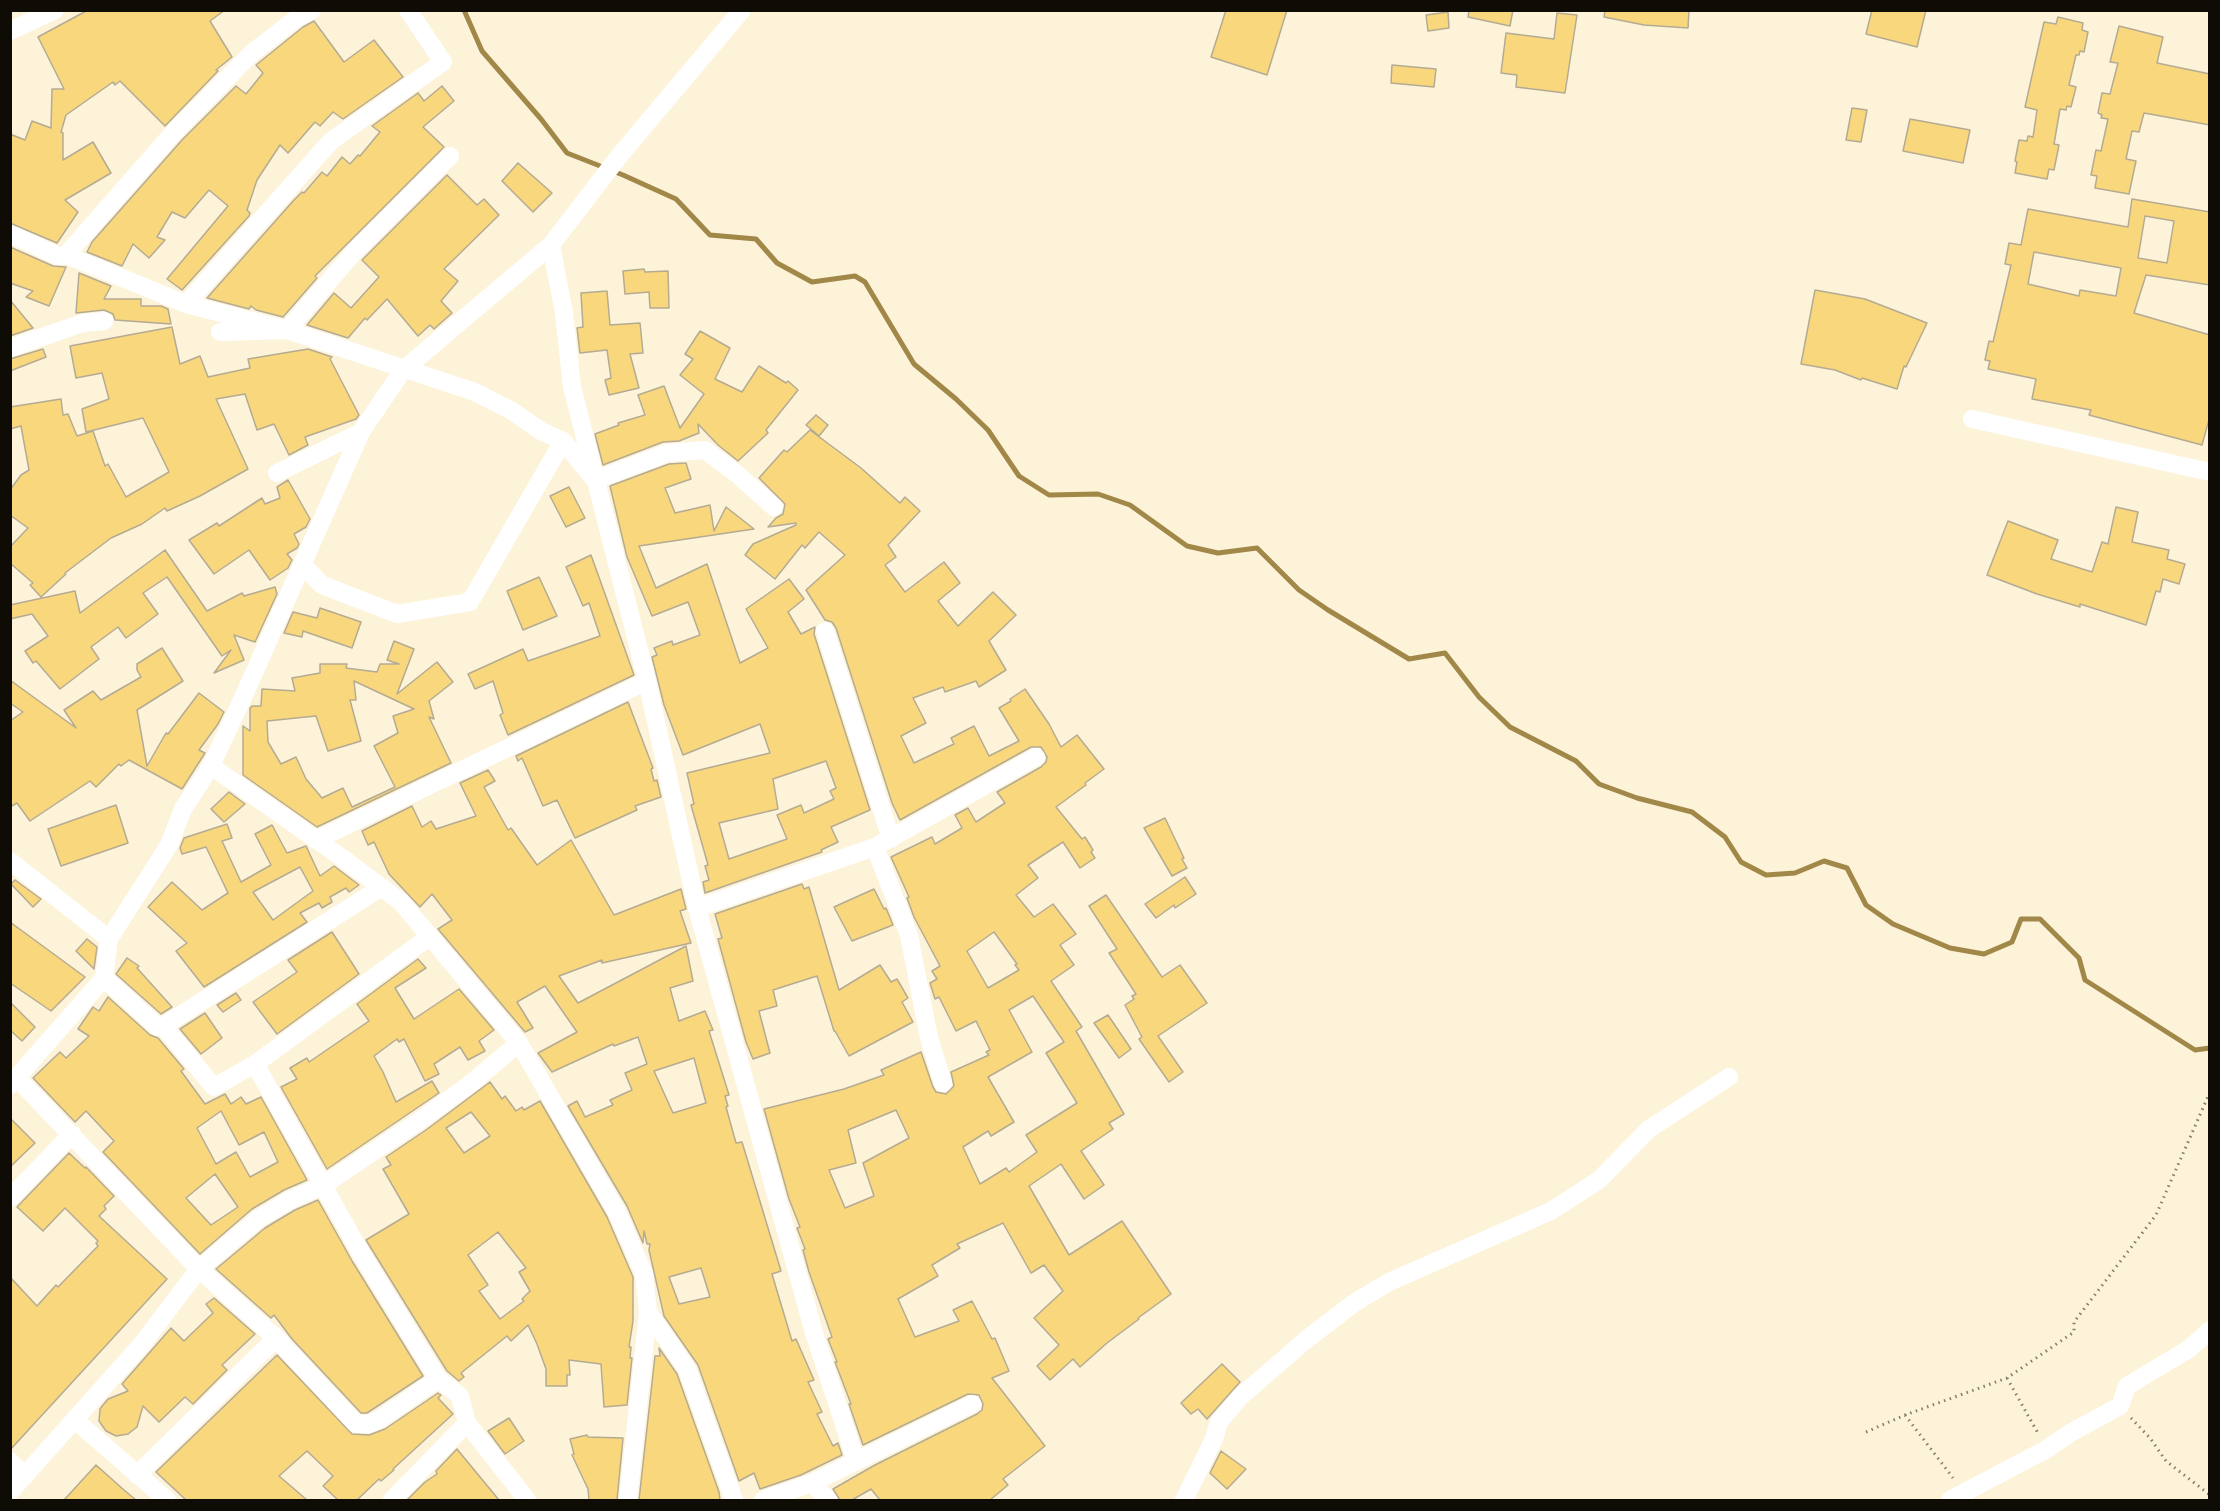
<!DOCTYPE html>
<html>
<head>
<meta charset="utf-8">
<style>
	body { margin:0 }
	#map { position:relative; width:2220px; height:1511px; overflow:hidden; background:#fdf3d9; font-family:Figtree,sans-serif }
	canvas { display:block }
	.frame { position:absolute; inset:0; border:12px solid #0f0c05; pointer-events:none }
</style>
</head>
<body>
<div id="map">
<canvas width="2220" height="1511"></canvas>
<div class="frame"></div>
</div>
<script>
const g = document.querySelector('canvas').getContext('2d');
g.lineJoin = 'round';
const poly = rows => new Path2D(rows.map(r => 'M' + r).join(''));
function strokePath(path, color, width, dash) { g.strokeStyle = color; g.lineWidth = width; g.lineCap = dash ? 'butt' : 'round'; g.setLineDash(dash || []); g.stroke(path); }
function fillPath(path, color) { g.fillStyle = color; g.fill(path, 'evenodd'); }
strokePath(poly([
	[464,10,482,51,541,119,567,153,623,175,676,199,710,235,756,239,777,263,812,282,855,276,865,282,914,364,956,399,988,430,1019,476,1049,495,1098,494,1130,505,1187,546,1218,553,1257,548,1299,590,1328,610,1409,659,1445,653,1479,697,1510,727,1576,761,1599,784,1637,798,1692,812,1725,837,1741,862,1766,875,1795,873,1824,861,1847,868,1866,905,1893,924,1950,948,1984,954,2012,942,2021,919,2040,919,2079,958,2085,980,2195,1050,2210,1048]
]), '#a18848', 5);
const building = poly([
	[88,10,225,10,210,21,232,57,216,70,218,71,165,126,120,81,115,85,113,82,66,115,61,132,63,133,63,160,93,142,111,173,65,200,78,212,57,243,10,223,10,134,25,140,32,121,51,128,52,89,64,89,38,37,88,10],
	[1226,10,1287,10,1267,75,1211,57,1226,10],
	[1469,10,1513,10,1510,26,1468,17,1469,10],
	[1605,10,1689,10,1688,28,1644,25,1604,17,1605,10],
	[1872,10,1926,10,1917,47,1866,34,1872,10],
	[1448,12,1449,28,1428,31,1426,15,1448,12],
	[1557,13,1577,15,1565,93,1516,87,1517,75,1501,73,1506,33,1554,39,1557,13],
	[2058,17,2083,23,2082,30,2088,32,2084,52,2080,51,2079,55,2076,55,2069,85,2076,87,2071,107,2067,106,2066,110,2060,109,2054,144,2059,145,2054,170,2049,169,2047,179,2015,173,2017,162,2015,161,2019,140,2027,141,2028,136,2033,137,2037,110,2025,107,2044,22,2056,24,2058,17],
	[314,21,344,62,374,40,403,77,343,119,333,112,320,126,315,122,288,153,280,145,257,180,247,210,250,213,249,216,182,290,167,279,228,206,209,190,185,218,172,212,157,237,165,240,149,258,133,244,122,266,87,252,92,242,182,140,236,86,246,94,263,73,256,65,303,27,314,21],
	[2119,26,2163,37,2157,63,2210,74,2210,125,2144,113,2139,132,2132,131,2126,159,2136,161,2129,194,2095,188,2097,176,2091,175,2096,150,2101,151,2108,119,2101,118,2102,115,2098,113,2102,93,2110,94,2118,63,2110,62,2119,26],
	[1392,65,1436,69,1434,87,1391,83,1392,65],
	[442,86,454,101,423,127,444,147,315,276,317,278,283,317,256,310,251,306,249,309,207,298,294,200,302,192,304,193,322,172,327,176,342,157,350,164,358,155,360,156,380,132,372,126,418,93,424,101,442,86],
	[1852,108,1867,110,1861,142,1846,140,1852,108],
	[1910,119,1970,130,1963,163,1903,151,1910,119],
	[518,163,552,193,533,212,502,181,518,163],
	[447,175,477,205,484,199,499,215,444,269,458,281,441,301,452,313,434,329,430,325,418,336,387,299,367,320,365,318,348,338,307,325,334,293,351,308,379,277,362,260,447,175],
	[2132,199,2210,212,2210,285,2146,275,2134,313,2210,335,2210,416,2202,445,2089,415,2091,410,2032,399,2036,379,1988,369,1990,361,1985,360,1989,341,1993,342,2011,265,2005,264,2009,243,2021,245,2028,209,2128,227,2132,199],
	[2145,216,2174,221,2167,263,2138,258,2145,216],
	[2034,252,2121,268,2116,296,2080,290,2079,296,2028,284,2034,252],
	[10,247,53,266,66,267,49,306,26,297,33,291,10,283,10,247],
	[644,269,645,272,668,271,669,308,650,308,649,292,625,294,623,271,644,269],
	[79,273,111,286,104,299,141,299,141,306,161,306,168,309,171,324,115,320,113,314,104,310,76,313,79,273],
	[1815,290,1865,299,1927,323,1906,367,1904,366,1897,389,1862,378,1861,380,1835,370,1801,364,1815,290],
	[607,291,610,325,640,323,643,353,630,354,639,388,609,395,605,380,611,378,607,350,580,353,577,328,583,327,581,293,607,291],
	[10,300,33,328,10,336,10,300],
	[172,327,180,364,200,356,208,377,250,368,248,359,308,349,332,357,330,359,359,415,356,419,305,437,308,445,289,455,274,424,257,430,245,394,216,399,248,469,200,496,167,511,165,508,142,524,111,538,65,573,66,574,41,597,30,585,33,583,10,563,10,547,28,528,10,515,10,490,21,475,29,470,21,426,10,429,10,407,61,399,63,415,68,414,77,436,93,431,105,466,108,464,126,497,169,472,143,418,86,432,82,409,109,399,102,373,76,378,70,346,172,327],
	[700,331,730,348,715,379,742,392,759,366,786,383,788,381,798,390,766,430,768,433,738,461,718,445,698,424,699,433,679,441,663,442,603,465,595,434,619,425,618,423,645,415,638,395,664,386,680,428,704,394,680,375,693,359,685,354,700,331],
	[43,349,46,357,10,371,10,359,43,349],
	[816,415,828,425,819,436,806,425,816,415],
	[810,430,861,468,900,503,905,497,920,511,888,545,896,557,885,565,905,592,944,562,960,583,938,601,958,626,993,592,1016,615,989,641,1006,670,979,687,976,681,945,692,943,687,913,698,926,723,901,736,914,763,954,744,951,738,974,726,989,756,1019,741,999,708,1011,701,1010,699,1025,689,1049,724,1061,747,1077,735,1104,769,1085,783,1086,785,1056,807,1082,839,1085,837,1093,850,1091,852,1095,858,1080,868,1063,842,1028,865,1038,878,1016,895,1034,917,1053,904,1076,934,1060,945,1074,965,1051,981,1082,1027,1076,1031,1124,1114,1109,1123,1113,1129,1081,1151,1104,1185,1084,1199,1061,1164,1029,1186,1069,1255,1122,1221,1171,1294,1138,1318,1139,1319,1107,1343,1080,1367,1073,1359,1050,1380,1037,1366,1059,1345,1034,1318,1063,1291,1044,1265,1031,1273,1003,1223,957,1244,960,1248,932,1265,938,1276,898,1299,915,1337,959,1321,953,1310,972,1301,992,1339,995,1338,1009,1371,992,1378,1045,1446,1003,1479,1008,1485,990,1500,880,1500,871,1489,852,1500,840,1500,833,1489,875,1465,977,1414,982,1410,983,1404,979,1395,968,1394,863,1445,849,1404,851,1404,835,1362,837,1362,828,1339,832,1337,809,1272,803,1250,805,1249,797,1228,800,1227,789,1199,764,1109,844,1089,884,1075,881,1070,921,1052,933,1087,936,1092,946,1094,954,1086,951,1072,989,1055,986,1052,990,1050,976,1021,956,1031,939,997,935,999,930,983,937,979,932,971,940,966,914,917,907,898,909,897,891,857,932,837,935,844,962,828,955,815,968,808,976,822,1005,803,997,792,1041,767,1046,762,1047,757,1041,747,1031,747,900,820,892,803,836,628,832,622,825,620,806,590,845,555,819,532,805,548,802,545,775,579,745,555,753,544,796,525,796,523,768,527,776,518,783,514,785,504,759,478,784,450,787,452,810,430],
	[994,932,1017,964,1015,965,1019,970,988,988,967,951,994,932],
	[1033,996,1064,1042,1046,1053,1077,1103,1026,1135,1037,1152,1009,1172,1006,1168,980,1184,963,1147,988,1131,991,1136,1014,1122,988,1077,1032,1052,1009,1010,1033,996],
	[896,1110,909,1138,863,1163,874,1196,845,1208,829,1170,856,1163,848,1130,896,1110],
	[686,463,691,479,665,488,675,513,710,505,714,531,726,507,754,529,639,546,656,588,707,564,740,663,768,648,746,609,789,579,804,599,788,612,801,634,815,627,814,634,870,810,831,827,838,842,821,850,822,852,705,893,703,882,709,880,705,866,708,865,691,805,694,804,687,773,770,753,760,724,683,755,664,705,652,657,657,655,654,648,672,641,673,645,700,635,688,602,652,616,627,557,610,486,669,464,686,463],
	[826,761,836,788,830,791,834,799,804,813,801,805,777,815,787,839,729,859,719,823,778,809,773,779,826,761],
	[288,480,310,519,306,527,294,534,299,544,297,548,287,554,292,560,288,568,270,580,249,550,214,574,189,540,217,523,219,526,262,498,265,504,280,498,277,487,288,480],
	[569,487,585,518,566,527,550,496,569,487],
	[2116,507,2138,512,2132,542,2169,550,2167,559,2185,564,2179,584,2163,579,2160,592,2156,591,2146,625,2080,604,2080,607,2037,594,1987,575,2008,521,2058,540,2051,559,2092,572,2102,542,2108,544,2116,507],
	[165,550,207,611,242,593,244,596,275,587,277,594,255,642,234,635,244,660,214,673,231,650,222,656,167,577,143,593,158,614,126,638,118,627,91,647,99,659,60,689,36,661,33,663,25,651,48,636,32,614,10,619,10,605,75,591,80,613,165,550],
	[591,555,634,675,508,735,500,715,503,713,493,681,475,689,468,674,523,649,528,661,600,636,589,603,583,606,566,567,591,555],
	[539,577,557,616,523,630,507,591,539,577],
	[320,608,361,622,352,648,303,631,302,637,284,633,293,612,317,618,320,608],
	[394,641,414,649,397,694,437,662,453,682,429,701,434,719,429,717,451,763,317,827,243,775,243,726,250,731,250,708,252,706,261,706,262,689,295,691,292,678,320,673,320,664,347,664,346,668,377,672,380,664,399,664,387,660,394,641],
	[354,681,414,709,393,716,398,733,374,746,395,787,352,807,343,788,322,798,306,779,296,757,281,764,268,742,267,721,316,716,328,751,361,741,350,700,356,700,354,681],
	[162,648,183,681,137,710,147,766,166,733,168,734,199,693,224,712,218,724,199,750,205,753,182,789,129,760,121,766,119,764,96,787,90,781,30,821,17,803,10,807,10,721,23,712,10,703,10,680,76,728,64,710,93,691,101,700,141,677,137,670,137,664,162,648],
	[628,702,653,768,651,769,654,781,657,780,661,797,635,806,637,810,575,838,557,800,543,806,522,758,518,761,516,756,628,702],
	[488,770,495,781,484,787,508,830,511,828,537,865,571,840,614,915,681,889,686,909,680,911,691,943,602,963,602,960,559,976,578,1003,686,946,693,981,670,988,679,1021,705,1011,713,1030,709,1031,729,1095,725,1096,728,1106,726,1107,736,1143,742,1142,781,1271,772,1274,792,1341,796,1339,814,1380,808,1382,822,1412,817,1414,833,1446,838,1443,842,1455,801,1475,760,1489,754,1473,739,1481,698,1365,664,1316,649,1250,650,1244,647,1244,644,1231,643,1243,627,1206,568,1106,577,1101,585,1117,613,1105,610,1100,632,1090,625,1073,647,1064,638,1037,614,1046,613,1044,552,1072,538,1053,577,1032,545,986,517,1002,533,1028,525,1032,438,929,452,920,432,894,420,907,389,874,374,842,368,845,362,831,412,806,422,827,431,821,436,829,476,816,460,783,488,770],
	[694,1058,706,1103,673,1113,654,1071,694,1058],
	[701,1268,710,1297,679,1304,669,1277,701,1268],
	[229,792,245,804,224,822,211,809,229,792],
	[116,805,128,843,61,866,48,829,116,805],
	[1165,818,1184,858,1182,859,1187,868,1172,876,1144,828,1165,818],
	[227,824,232,838,222,841,241,882,271,865,255,834,272,825,287,853,306,846,320,876,334,866,359,885,349,892,346,888,330,897,332,902,322,908,319,903,300,913,307,922,204,987,176,951,187,943,148,907,172,882,202,910,228,893,206,847,182,854,180,848,184,838,227,824],
	[300,867,313,891,273,920,253,892,300,867],
	[1185,877,1196,894,1175,908,1174,905,1156,918,1145,904,1185,877],
	[15,880,41,899,33,907,11,884,15,880],
	[802,884,804,889,809,887,839,990,880,965,891,982,897,979,908,998,902,1002,913,1022,849,1056,835,1031,834,1031,817,976,773,990,777,1006,759,1011,770,1053,753,1059,746,1042,718,939,722,938,715,914,802,884],
	[874,889,884,909,886,908,893,925,852,941,834,907,874,889],
	[1106,895,1162,977,1180,965,1207,1003,1158,1036,1183,1072,1169,1082,1139,1039,1142,1037,1125,1005,1134,999,1132,996,1136,994,1109,953,1117,949,1089,906,1106,895],
	[10,922,85,977,51,1011,10,983,10,922],
	[332,932,359,974,277,1034,253,1002,297,972,288,960,332,932],
	[87,939,97,947,94,969,76,951,87,939],
	[127,958,139,966,137,968,172,1007,161,1014,116,974,127,958],
	[418,959,426,968,395,988,414,1019,459,989,494,1030,479,1041,485,1051,468,1060,460,1047,434,1064,439,1074,425,1081,404,1039,399,1042,397,1039,374,1056,383,1072,396,1102,432,1081,439,1093,327,1169,281,1087,297,1079,290,1068,307,1058,309,1062,369,1021,357,1004,418,959],
	[236,993,241,1000,223,1012,217,1005,236,993],
	[108,997,150,1035,158,1038,184,1069,181,1071,205,1104,225,1094,231,1104,241,1097,246,1104,261,1097,307,1180,284,1190,252,1209,200,1254,103,1152,114,1141,86,1111,75,1122,33,1078,60,1052,66,1058,89,1036,78,1029,93,1007,99,1011,108,997],
	[221,1111,239,1145,264,1132,278,1162,250,1177,236,1152,216,1164,197,1128,221,1111],
	[215,1174,238,1207,211,1225,186,1198,215,1174],
	[10,1002,35,1027,22,1041,10,1030,10,1002],
	[205,1013,222,1038,201,1054,180,1029,205,1013],
	[1108,1015,1131,1049,1119,1058,1094,1023,1108,1015],
	[490,1082,502,1099,505,1096,516,1111,522,1107,524,1110,540,1101,607,1217,633,1277,633,1321,629,1347,631,1347,630,1358,632,1358,627,1405,604,1407,601,1364,569,1360,570,1375,567,1375,567,1386,546,1386,546,1369,537,1344,528,1325,511,1341,507,1336,461,1373,464,1377,459,1381,447,1371,366,1240,409,1214,383,1169,391,1165,386,1157,426,1130,490,1082],
	[471,1112,490,1136,464,1153,446,1128,471,1112],
	[498,1232,526,1268,519,1272,530,1291,522,1299,524,1301,500,1319,479,1291,488,1285,468,1255,498,1232],
	[10,1118,35,1143,10,1167,10,1118],
	[69,1153,85,1168,86,1167,114,1196,104,1206,106,1209,99,1216,167,1279,10,1450,10,1277,37,1306,56,1285,58,1287,98,1246,96,1243,98,1241,65,1208,43,1231,17,1207,69,1153],
	[318,1200,352,1261,423,1376,367,1413,361,1413,292,1339,274,1315,271,1318,216,1269,265,1228,295,1210,318,1200],
	[214,1298,255,1334,222,1365,227,1370,193,1404,185,1397,159,1422,143,1406,137,1427,128,1434,116,1436,106,1431,99,1421,100,1409,103,1405,108,1399,128,1391,122,1384,171,1328,184,1341,213,1313,206,1304,214,1298],
	[659,1348,677,1374,719,1492,720,1500,639,1500,655,1356,660,1356,659,1348],
	[277,1355,352,1434,369,1435,385,1429,438,1393,441,1395,438,1398,453,1414,393,1469,394,1470,381,1481,379,1479,357,1500,338,1500,323,1486,333,1476,307,1451,279,1476,307,1500,186,1500,156,1472,277,1355],
	[1222,1364,1240,1382,1207,1419,1198,1409,1191,1414,1181,1403,1222,1364],
	[509,1418,524,1441,505,1454,488,1431,509,1418],
	[587,1435,588,1437,623,1438,617,1500,589,1500,588,1489,572,1455,574,1454,570,1439,587,1435],
	[457,1449,499,1500,407,1500,425,1482,437,1474,436,1471,457,1449],
	[1221,1451,1246,1469,1227,1489,1210,1473,1221,1451],
	[96,1465,124,1490,136,1500,64,1500,96,1465]
]);
fillPath(building, '#f9d77d');
strokePath(building, '#b5ab93', 1.5);
strokePath(poly([
	[2007,1378,2039,1435],
	[1905,1415,1953,1478],
	[2131,1418,2150,1438,2166,1461,2210,1495],
	[1866,1432,1905,1415,2007,1378,2074,1332,2074,1322,2156,1215,2210,1092]
]), '#847d6d', 3, [1.5, 4.5]);
strokePath(poly([
	[10,31,55,10],
	[10,234,58,256,66,255,186,304,287,330,355,251,450,156],
	[551,245,620,155,742,10],
	[66,255,174,132,253,52,297,18,312,10],
	[186,304,331,141,443,62,408,10],
	[220,332,287,330,475,392,512,411,541,431,563,441,595,480,667,453,705,450,737,474,774,507],
	[10,348,83,323,104,321],
	[1972,419,2210,472],
	[277,473,361,432],
	[303,565,322,585,397,614,470,602,563,441],
	[825,631,891,839],
	[211,766,341,857,401,902,519,1043,617,1212,644,1274,648,1312,628,1500],
	[316,840,647,681],
	[875,847,909,935,929,1038,943,1083],
	[10,861,109,939],
	[697,908,875,847,1036,757],
	[104,978,158,1027,163,1026,214,1087,255,1064,429,937],
	[163,1026,382,887],
	[255,1064,362,1255,438,1379,460,1396,467,1423,527,1500],
	[17,1078,199,1269,276,1338,356,1424,369,1424,380,1419,438,1379],
	[10,1085,104,978,109,939,169,845,183,809,211,766,246,691,361,432,403,370,551,245,564,313,572,387,647,681,697,908,814,1333,856,1461],
	[10,1198,72,1134],
	[648,1312,687,1369,734,1500],
	[75,1420,167,1500],
	[10,1461,25,1476],
	[137,1475,276,1338],
	[812,1483,828,1500],
	[10,1492,142,1344,199,1269,258,1219,290,1200,322,1186,419,1121,470,1084,519,1043],
	[392,1500,467,1423],
	[763,1500,812,1483,972,1404],
	[1184,1500,1214,1439,1219,1422,1240,1397,1307,1339,1354,1303,1389,1282,1551,1211,1599,1180,1649,1129,1729,1077],
	[1950,1500,2047,1449,2070,1433,2120,1406,2127,1386,2189,1349,2210,1330]
]), '#fff', 18);
</script>
</body>
</html>
